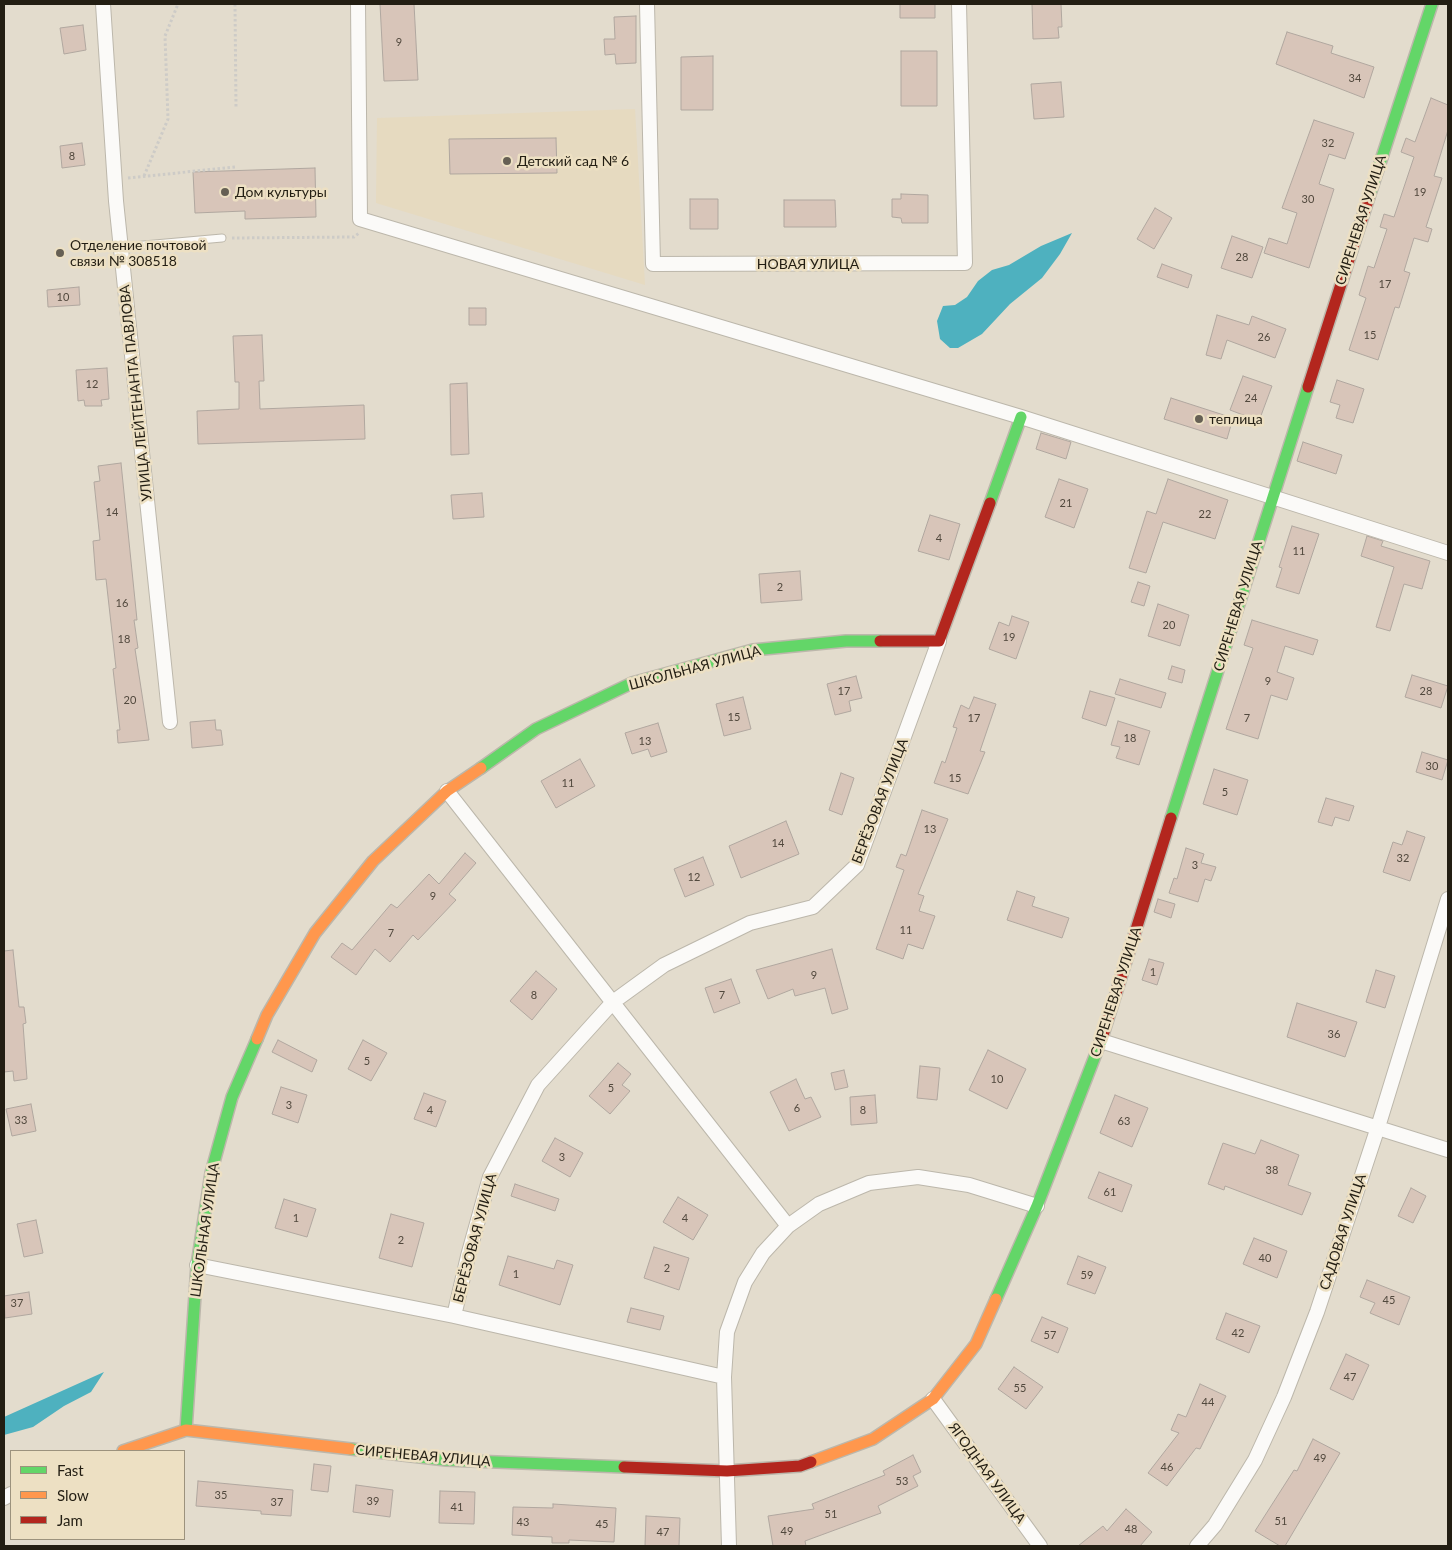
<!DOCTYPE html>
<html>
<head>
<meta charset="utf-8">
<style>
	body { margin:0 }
	#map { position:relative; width:1452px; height:1550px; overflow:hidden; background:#e3dccd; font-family:Lato,sans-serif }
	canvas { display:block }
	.frame { position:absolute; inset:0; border:5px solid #231e13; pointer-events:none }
	.legend { position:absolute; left:10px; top:1450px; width:175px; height:90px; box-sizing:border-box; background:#ede0c3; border:1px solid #9c927d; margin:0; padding:6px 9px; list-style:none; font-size:15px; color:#231e13 }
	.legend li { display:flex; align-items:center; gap:10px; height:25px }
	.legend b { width:25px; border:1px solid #9c927d }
</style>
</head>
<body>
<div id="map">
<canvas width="1452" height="1550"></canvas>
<div class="frame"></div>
<ul class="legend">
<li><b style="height:6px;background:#63d668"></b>Fast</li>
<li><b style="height:6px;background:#ff974d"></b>Slow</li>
<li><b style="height:6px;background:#b3261e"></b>Jam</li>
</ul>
</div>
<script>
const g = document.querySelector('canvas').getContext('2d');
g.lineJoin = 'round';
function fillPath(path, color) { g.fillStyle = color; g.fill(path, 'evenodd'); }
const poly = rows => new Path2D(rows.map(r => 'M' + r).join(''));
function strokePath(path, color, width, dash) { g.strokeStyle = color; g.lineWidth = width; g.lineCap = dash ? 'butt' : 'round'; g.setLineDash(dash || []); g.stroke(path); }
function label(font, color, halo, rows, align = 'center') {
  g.font = font + ' Lato,sans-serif'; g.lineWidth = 5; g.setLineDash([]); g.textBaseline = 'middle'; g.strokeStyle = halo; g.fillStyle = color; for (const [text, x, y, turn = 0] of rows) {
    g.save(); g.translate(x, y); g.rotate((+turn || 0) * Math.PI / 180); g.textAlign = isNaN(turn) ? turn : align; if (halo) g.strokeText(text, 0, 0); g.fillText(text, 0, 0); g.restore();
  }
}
fillPath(poly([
	[635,109,645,285,376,203,377,118]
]), '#e6dac0');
fillPath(poly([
	[1072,233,1060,254,1042,278,1010,304,982,334,958,348,950,348,940,339,937,321,943,306,955,305,967,297,978,281,992,270,1009,265,1041,246],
	[104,1372,91,1392,64,1406,33,1427,4,1435,4,1417]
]), '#4eb1bf');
const building = poly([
	[380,4,414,4,418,80,384,81,380,4],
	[900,4,935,4,935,18,900,18,900,4],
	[1032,4,1061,4,1062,27,1058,27,1059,38,1033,39,1032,4],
	[636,16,636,63,616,64,615,54,605,55,604,39,615,39,614,17,636,16],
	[83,25,86,50,64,54,60,28,83,25],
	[1287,32,1333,46,1331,53,1374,67,1364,98,1276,64,1287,32],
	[901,51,937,51,937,106,901,106,901,51],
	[713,56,713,110,681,110,681,57,713,56],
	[1061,82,1064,117,1034,119,1031,84,1061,82],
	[1431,98,1448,105,1448,130,1434,176,1442,178,1426,227,1432,229,1428,242,1414,238,1404,271,1410,273,1399,308,1395,307,1378,360,1349,350,1366,298,1359,295,1368,266,1374,268,1387,229,1380,227,1384,214,1394,217,1414,157,1401,152,1406,138,1415,142,1431,98],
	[1314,120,1354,133,1345,159,1329,154,1319,184,1334,189,1309,268,1264,253,1269,238,1287,244,1297,213,1282,208,1314,120],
	[556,138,557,173,450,174,449,139,556,138],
	[82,143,85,165,62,168,60,146,82,143],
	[315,168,316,217,245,219,245,211,195,213,193,172,315,168],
	[901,194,928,195,928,223,902,223,901,218,892,217,892,199,901,199,901,194],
	[690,199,718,199,718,229,690,229,690,199],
	[784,200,835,200,836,227,784,227,784,200],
	[1155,208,1172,218,1154,249,1137,239,1155,208],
	[1232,236,1263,247,1252,278,1221,268,1232,236],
	[1162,264,1192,275,1188,288,1157,277,1162,264],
	[79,287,80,305,48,307,47,290,79,287],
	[469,308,486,308,486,325,469,325,469,308],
	[1217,315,1249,325,1252,316,1286,329,1275,358,1227,340,1221,359,1206,355,1217,315],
	[262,335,264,381,259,381,260,409,364,405,365,439,198,444,197,411,239,409,239,382,235,382,233,336,262,335],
	[107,368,109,399,101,400,102,406,85,406,84,400,78,401,76,370,107,368],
	[1243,376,1272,386,1259,421,1230,410,1243,376],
	[1337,380,1364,389,1353,423,1336,418,1340,405,1330,402,1337,380],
	[467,383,469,454,451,455,450,384,467,383],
	[1171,398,1233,418,1227,439,1164,419,1171,398],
	[1041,433,1071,442,1066,459,1036,449,1041,433],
	[1303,442,1342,455,1336,474,1297,461,1303,442],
	[121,463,137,620,134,620,138,648,135,649,149,740,118,743,117,730,120,730,113,669,116,668,106,579,96,580,93,541,100,540,94,482,100,481,98,466,121,463],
	[1059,479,1088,489,1074,528,1045,517,1059,479],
	[1168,479,1228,500,1215,539,1163,522,1146,573,1129,568,1147,511,1156,514,1168,479],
	[482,493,484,517,453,519,451,495,482,493],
	[930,515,960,524,949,560,918,551,930,515],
	[1292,526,1319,534,1299,594,1276,587,1282,568,1279,567,1292,526],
	[1367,536,1383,541,1381,546,1430,561,1422,589,1404,584,1390,631,1376,627,1394,567,1361,556,1367,536],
	[800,571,802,600,761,603,759,574,800,571],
	[1138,582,1150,586,1144,606,1131,602,1138,582],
	[1158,604,1189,615,1180,646,1148,636,1158,604],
	[1012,616,1029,622,1016,659,989,649,999,622,1009,626,1012,616],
	[1252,620,1318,640,1313,655,1285,646,1277,672,1294,678,1287,700,1271,695,1258,739,1226,729,1253,648,1244,645,1252,620],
	[1172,666,1185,670,1182,683,1168,679,1172,666],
	[1412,675,1448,686,1441,708,1405,697,1412,675],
	[856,676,862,698,849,701,851,711,835,715,827,684,856,676],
	[1120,679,1166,693,1161,708,1115,694,1120,679],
	[1090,691,1115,698,1106,726,1082,718,1090,691],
	[743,697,751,729,724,736,716,704,743,697],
	[974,697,996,704,980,751,985,752,968,794,934,783,942,761,945,763,957,728,953,727,961,705,969,709,974,697],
	[215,720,216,730,221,730,223,745,192,748,190,722,215,720],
	[1118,721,1150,731,1139,765,1116,758,1120,747,1111,745,1118,721],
	[658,723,667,752,651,757,648,749,632,754,625,733,658,723],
	[1422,752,1448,760,1442,780,1416,772,1422,752],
	[580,759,595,786,556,808,541,781,580,759],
	[1214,769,1248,780,1237,815,1203,804,1214,769],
	[841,773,854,778,842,815,829,810,841,773],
	[1326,798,1354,806,1349,821,1335,817,1332,826,1318,822,1326,798],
	[922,810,948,819,918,894,924,896,919,911,935,916,923,949,908,944,903,959,876,949,904,870,896,867,901,854,906,856,922,810],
	[786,821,799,854,741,878,729,846,786,821],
	[1407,831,1425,837,1410,881,1383,872,1393,842,1402,845,1407,831],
	[1186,848,1204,854,1201,863,1216,867,1211,881,1205,879,1198,902,1169,893,1174,878,1177,879,1186,848],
	[465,853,476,863,449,894,456,900,418,940,413,935,390,962,375,949,356,975,331,957,342,943,352,950,391,904,397,908,429,874,439,884,465,853],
	[703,857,714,885,685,897,674,869,703,857],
	[1017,891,1035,897,1032,906,1069,918,1062,938,1007,920,1017,891],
	[1158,899,1175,904,1171,918,1154,912,1158,899],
	[832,949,848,1009,832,1014,825,988,795,996,793,989,768,999,756,970,832,949],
	[13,950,19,1007,24,1007,26,1023,23,1024,27,1079,14,1081,13,1071,4,1072,4,951,13,950],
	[1149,959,1164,963,1157,985,1142,980,1149,959],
	[1376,970,1395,976,1385,1008,1366,1002,1376,970],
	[536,971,557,989,532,1020,510,1001,536,971],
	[731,979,740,1003,714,1013,705,988,731,979],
	[1297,1003,1357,1022,1345,1057,1287,1037,1297,1003],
	[278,1040,317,1060,312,1072,272,1052,278,1040],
	[363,1040,387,1053,371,1081,348,1069,363,1040],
	[988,1050,1026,1069,1007,1109,969,1090,988,1050],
	[618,1063,631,1074,622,1085,630,1091,610,1114,589,1096,618,1063],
	[920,1066,940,1068,937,1100,917,1098,920,1066],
	[844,1070,848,1087,835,1090,831,1073,844,1070],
	[796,1079,805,1099,811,1097,821,1117,789,1131,770,1092,796,1079],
	[281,1087,307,1095,298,1123,272,1114,281,1087],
	[424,1093,446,1101,436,1127,414,1119,424,1093],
	[875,1095,877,1123,851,1125,850,1097,875,1095],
	[1115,1095,1148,1108,1132,1147,1100,1133,1115,1095],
	[31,1104,36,1131,12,1136,6,1109,31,1104],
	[555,1138,583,1153,570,1177,542,1161,555,1138],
	[1261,1140,1299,1155,1288,1185,1311,1193,1302,1215,1225,1186,1224,1190,1208,1184,1223,1143,1255,1154,1261,1140],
	[1099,1172,1132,1185,1122,1212,1088,1198,1099,1172],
	[515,1184,559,1199,555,1211,511,1196,515,1184],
	[1411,1188,1426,1196,1413,1223,1398,1216,1411,1188],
	[678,1197,708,1215,693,1240,663,1222,678,1197],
	[284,1199,316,1209,307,1237,275,1228,284,1199],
	[391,1214,424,1223,412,1267,379,1258,391,1214],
	[36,1220,43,1253,24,1257,17,1224,36,1220],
	[1254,1238,1287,1251,1277,1278,1243,1264,1254,1238],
	[654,1247,689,1258,679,1290,644,1278,654,1247],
	[508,1256,554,1269,557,1260,573,1265,560,1305,499,1285,508,1256],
	[1078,1256,1106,1267,1095,1294,1067,1284,1078,1256],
	[1367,1280,1410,1297,1399,1325,1370,1313,1375,1303,1360,1297,1367,1280],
	[29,1292,32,1314,5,1318,4,1296,29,1292],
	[631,1308,664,1316,660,1330,627,1322,631,1308],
	[1226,1313,1260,1326,1249,1353,1216,1339,1226,1313],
	[1042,1317,1068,1328,1058,1353,1031,1341,1042,1317],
	[1346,1354,1369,1365,1353,1400,1330,1389,1346,1354],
	[1014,1367,1043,1387,1026,1409,998,1389,1014,1367],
	[1200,1384,1226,1396,1200,1449,1196,1448,1167,1486,1148,1473,1179,1433,1171,1430,1178,1414,1186,1417,1200,1384],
	[1313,1439,1340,1453,1285,1546,1280,1546,1255,1531,1294,1470,1297,1471,1313,1439],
	[913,1455,921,1472,913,1476,918,1486,878,1506,881,1513,805,1541,806,1546,773,1546,768,1516,814,1509,812,1504,885,1475,883,1471,913,1455],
	[314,1464,331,1466,328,1492,311,1490,314,1464],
	[198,1481,293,1490,291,1516,261,1514,261,1511,196,1506,198,1481],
	[356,1485,393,1490,390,1517,353,1512,356,1485],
	[440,1491,475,1492,474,1524,439,1523,440,1491],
	[553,1504,616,1508,614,1542,569,1540,569,1543,552,1543,552,1537,512,1535,513,1507,553,1508,553,1504],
	[1126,1509,1152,1532,1140,1546,1078,1546,1103,1526,1107,1531,1126,1509],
	[646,1516,680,1518,679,1546,645,1546,646,1516]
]);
fillPath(building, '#d8c5b9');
strokePath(building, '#b0a79f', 1);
const lane = poly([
	[121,247,222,238]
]);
const street = poly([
	[103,4,116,201,170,722],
	[358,4,360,219,1021,417,1448,553],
	[647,4,653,264,965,263,959,4],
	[447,791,788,1226],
	[1101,1041,1448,1150],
	[197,1265,454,1316,724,1377],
	[454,1316,468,1256,490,1177,538,1085,613,1002,664,965,750,923,813,907,857,865,939,641],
	[933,1399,1040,1546],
	[4,1498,11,1494],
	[729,1546,724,1377,727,1332,745,1282,763,1253,788,1226,819,1204,869,1183,918,1177,969,1185,1037,1206],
	[1197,1546,1215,1525,1255,1460,1284,1397,1317,1312,1378,1127,1448,899]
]);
const fast = poly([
	[1369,197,1432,4],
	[990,503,1021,417],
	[481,768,536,729,632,683,753,650,846,641,880,641],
	[1171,818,1308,387],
	[996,1299,1037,1206,1102,1038],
	[186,1430,197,1265,211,1173,232,1097,257,1039],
	[351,1449,446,1460,624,1467]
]);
const slow = poly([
	[257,1039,267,1015,315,933,373,861,447,791,481,768],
	[123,1451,186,1430,351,1449],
	[811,1462,873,1439,933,1399,976,1344,996,1299]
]);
const jam = poly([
	[1308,387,1369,197],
	[880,641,939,641,990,503],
	[1102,1038,1171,818],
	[624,1467,727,1471,800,1466,811,1462]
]);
strokePath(lane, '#bcb7ab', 9);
strokePath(street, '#bcb7ab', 16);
strokePath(fast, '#bcb7ab', 14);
strokePath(slow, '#bcb7ab', 14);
strokePath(jam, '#bcb7ab', 14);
strokePath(poly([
	[235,4,236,108],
	[144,176,168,119,165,36,178,4],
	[128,178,235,167],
	[232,238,354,237,359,233]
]), '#cdcbc7', 3, [2.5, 2.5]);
strokePath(lane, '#fbfaf8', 7);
strokePath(street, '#fbfaf8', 14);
strokePath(fast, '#63d668', 11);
strokePath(slow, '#ff974d', 11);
strokePath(jam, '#b3261e', 11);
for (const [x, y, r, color] of [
	[507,161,5,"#666054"],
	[225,192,5,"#666054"],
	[60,253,5,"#666054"],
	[1199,419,5,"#666054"]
]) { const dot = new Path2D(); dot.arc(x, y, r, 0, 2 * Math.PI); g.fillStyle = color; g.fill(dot); strokePath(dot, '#ede0c3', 2); }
label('11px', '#51483d', null, [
	["9",399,42],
	["34",1355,78],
	["32",1328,143],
	["8",72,156],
	["19",1420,192],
	["30",1308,199],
	["28",1242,257],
	["17",1385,284],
	["10",63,297],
	["15",1370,335],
	["26",1264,337],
	["12",92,384],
	["24",1251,398],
	["21",1066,503],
	["14",112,512],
	["22",1205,514],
	["4",939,538],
	["11",1299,551],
	["2",780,587],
	["16",122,603],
	["20",1169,625],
	["19",1009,637],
	["18",124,639],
	["9",1268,681],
	["17",844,691],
	["28",1426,691],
	["20",130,700],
	["15",734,717],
	["17",974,718],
	["7",1247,718],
	["18",1130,738],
	["13",645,741],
	["30",1432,766],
	["15",955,778],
	["11",568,783],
	["5",1225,792],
	["13",930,829],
	["14",778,843],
	["32",1403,858],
	["3",1195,865],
	["12",694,877],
	["9",433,896],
	["11",906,930],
	["7",391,933],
	["1",1153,972],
	["9",814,975],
	["8",534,995],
	["7",722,995],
	["36",1334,1034],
	["5",367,1061],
	["10",997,1079],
	["5",611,1088],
	["3",289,1105],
	["6",797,1108],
	["4",430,1110],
	["8",863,1110],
	["33",21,1120],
	["63",1124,1121],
	["3",562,1157],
	["38",1272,1170],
	["61",1110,1192],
	["1",296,1218],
	["4",685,1218],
	["2",401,1240],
	["40",1265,1258],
	["2",667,1268],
	["1",516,1274],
	["59",1087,1275],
	["45",1389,1300],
	["37",17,1303],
	["42",1238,1333],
	["57",1050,1335],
	["47",1350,1377],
	["55",1020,1388],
	["44",1208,1402],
	["49",1320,1458],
	["46",1167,1467],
	["53",902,1481],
	["35",221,1495],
	["39",373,1501],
	["37",277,1502],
	["41",457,1507],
	["51",831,1514],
	["51",1281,1521],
	["43",523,1522],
	["45",602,1524],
	["48",1131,1529],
	["49",787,1531],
	["47",663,1532]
]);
label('14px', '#231e13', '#ede0c3', [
	["Детский сад № 6",517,161],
	["Дом культуры",235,192],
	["Отделение почтовой",70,245],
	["связи № 308518",70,261],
	["теплица",1209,419]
], 'left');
label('14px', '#231e13', '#ede0c3', [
	["СИРЕНЕВАЯ УЛИЦА",1361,220,-72],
	["НОВАЯ УЛИЦА",808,264],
	["УЛИЦА ЛЕЙТЕНАНТА ПАВЛОВА",136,393,-96],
	["СИРЕНЕВАЯ УЛИЦА",1238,606,-73],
	["ШКОЛЬНАЯ УЛИЦА",695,668,-15],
	["БЕРЁЗОВАЯ УЛИЦА",880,801,-69],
	["СИРЕНЕВАЯ УЛИЦА",1116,992,-72],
	["ШКОЛЬНАЯ УЛИЦА",205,1230,-82],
	["САДОВАЯ УЛИЦА",1343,1232,-72],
	["БЕРЁЗОВАЯ УЛИЦА",475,1238,-75],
	["СИРЕНЕВАЯ УЛИЦА",423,1456,5],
	["ЯГОДНАЯ УЛИЦА",987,1473,54]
]);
</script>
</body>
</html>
